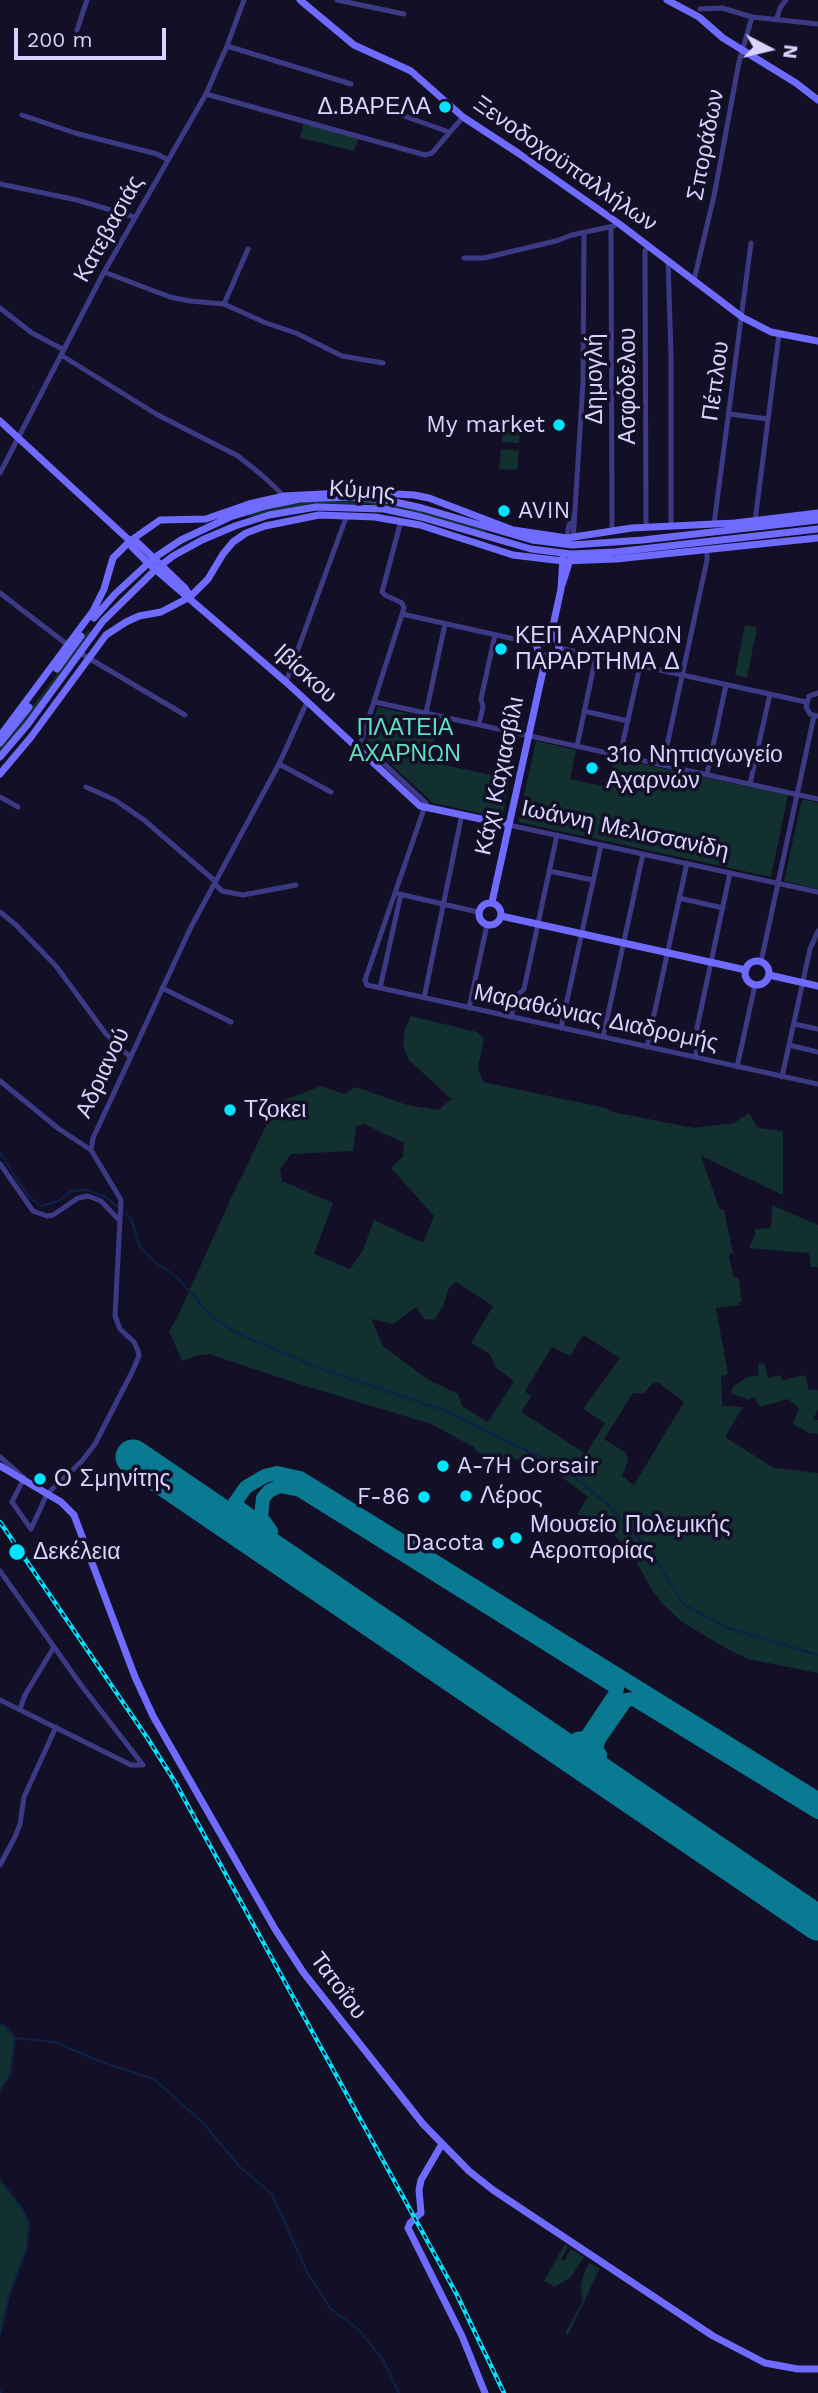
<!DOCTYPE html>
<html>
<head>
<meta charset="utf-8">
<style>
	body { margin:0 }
	#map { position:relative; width:818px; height:2393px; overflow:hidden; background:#130f26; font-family:"Work Sans",sans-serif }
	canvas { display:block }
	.north { position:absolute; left:734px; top:14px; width:70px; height:70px; -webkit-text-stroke:5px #130f26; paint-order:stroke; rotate:97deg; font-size:19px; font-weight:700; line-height:28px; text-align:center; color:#d9d4ff }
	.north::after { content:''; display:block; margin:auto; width:24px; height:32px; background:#d9d4ff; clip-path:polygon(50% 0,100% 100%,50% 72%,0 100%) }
	.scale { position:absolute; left:14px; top:28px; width:152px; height:32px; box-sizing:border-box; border:4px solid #d9d4ff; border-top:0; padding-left:9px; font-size:21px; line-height:24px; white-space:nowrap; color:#d9d4ff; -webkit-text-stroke:5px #130f26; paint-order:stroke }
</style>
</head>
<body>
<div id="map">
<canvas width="818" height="2393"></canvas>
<div class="north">N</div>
<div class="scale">200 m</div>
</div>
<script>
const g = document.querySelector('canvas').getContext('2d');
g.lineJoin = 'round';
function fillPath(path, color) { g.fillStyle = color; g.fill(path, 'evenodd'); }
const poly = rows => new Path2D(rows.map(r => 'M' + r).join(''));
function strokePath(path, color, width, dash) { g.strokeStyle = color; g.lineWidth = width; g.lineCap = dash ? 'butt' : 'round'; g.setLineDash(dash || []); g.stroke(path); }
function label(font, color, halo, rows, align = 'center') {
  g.font = font + ' "Work Sans",sans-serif'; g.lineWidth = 7; g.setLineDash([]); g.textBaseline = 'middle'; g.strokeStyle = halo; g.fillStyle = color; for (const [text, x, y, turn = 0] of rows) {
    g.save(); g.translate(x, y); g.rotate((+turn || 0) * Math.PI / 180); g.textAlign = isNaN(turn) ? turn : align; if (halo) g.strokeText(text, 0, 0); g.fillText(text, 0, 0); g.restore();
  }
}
fillPath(poly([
	[304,123,359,138,354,151,300,138],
	[503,424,521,425,519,443,502,442],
	[501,449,519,451,517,470,499,469],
	[329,500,385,503,421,511,486,530,485,532,369,504,315,504,283,509,249,517,248,514,301,502],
	[745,625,757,627,747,678,735,675],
	[88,630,91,632,26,722,0,753,0,748,44,692],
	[378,707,439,720,430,762,510,779,502,818,433,803,366,741],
	[536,741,576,750,570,779,607,787,614,758,788,795,771,877,518,822],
	[802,799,818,803,818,889,784,881],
	[411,1016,477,1032,484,1039,478,1068,483,1082,606,1108,613,1112,694,1128,734,1123,749,1113,758,1128,783,1131,783,1195,701,1156,720,1210,724,1210,733,1253,729,1255,733,1276,739,1279,742,1301,739,1302,740,1305,716,1308,728,1374,721,1377,722,1406,743,1407,725,1437,774,1468,818,1473,818,1673,748,1659,729,1650,682,1622,662,1603,652,1590,631,1552,615,1536,577,1514,588,1497,559,1475,542,1466,511,1458,503,1468,476,1451,474,1447,431,1424,299,1384,209,1354,195,1356,182,1361,169,1331,177,1318,227,1207,277,1103,321,1086,344,1094,356,1087,407,1105,439,1110,451,1099,409,1060,403,1046,405,1029],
	[364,1124,404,1143,403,1156,391,1168,434,1216,423,1243,374,1220,363,1250,350,1269,314,1254,333,1203,282,1181,280,1169,291,1154,353,1151,356,1127],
	[456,1282,493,1306,471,1343,490,1354,496,1368,514,1381,488,1422,462,1406,458,1394,427,1379,383,1346,371,1319,393,1324,416,1307,424,1319,434,1320,443,1306,449,1288],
	[583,1335,620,1358,583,1409,605,1423,586,1454,521,1412,531,1397,525,1391,552,1347,570,1356],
	[654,1382,659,1383,684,1402,634,1485,622,1476,628,1462,626,1453,604,1439,633,1393,643,1394],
	[772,1205,818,1225,818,1267,811,1267,809,1253,749,1248,755,1235,755,1229,771,1228],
	[764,1363,768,1378,780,1375,783,1380,805,1375,809,1390,818,1390,818,1410,813,1419,818,1420,818,1434,809,1433,793,1424,799,1408,788,1399,760,1407,754,1397,749,1400,731,1393,733,1386,748,1377,759,1375,758,1364],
	[0,2024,5,2026,15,2038,10,2075,0,2090],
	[0,2180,22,2208,29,2224,27,2247,9,2296,0,2335],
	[565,2244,568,2247,561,2259,564,2261,571,2249,584,2257,571,2277,555,2287,544,2281],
	[589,2263,600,2268,568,2335,565,2334,582,2302,581,2286,584,2273]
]), '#12302f');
strokePath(poly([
	[0,1153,28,1196,41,1206,58,1201,71,1191,88,1190,107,1198,118,1207],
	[125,1213,131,1218,140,1247,154,1261,178,1278,209,1313,232,1331,321,1369,446,1411,510,1443,559,1464,606,1503,649,1549,683,1604,728,1628,818,1655],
	[0,2024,5,2026,15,2038,10,2075,0,2090],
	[15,2038,55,2042,101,2062,154,2079,204,2124,239,2166,272,2194,308,2274,330,2308,359,2330,383,2360,399,2393],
	[0,2180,22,2208,29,2224,27,2247,9,2296,0,2335],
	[0,2390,1,2393]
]), '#0c2248', 2);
strokePath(poly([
	[267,1528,234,1504,246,1487,265,1476,277,1473,300,1478,818,1799],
	[271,1531,261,1517,263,1498,269,1491,280,1486,300,1490,617,1688,616,1693,586,1738,577,1739,600,1755,596,1748,599,1739,626,1700,634,1699,818,1812]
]), '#0a7a92', 14);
strokePath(poly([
	[133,1457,818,1923]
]), '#0a7a92', 35);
strokePath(poly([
	[337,0,404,14],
	[700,9,722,8,752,17,818,24],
	[777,18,780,8,786,0],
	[77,30,87,0],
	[227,46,351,84],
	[206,94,425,155,432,153,463,117],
	[22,115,75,133,157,154,168,160],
	[404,116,449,132],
	[0,184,77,200,134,217],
	[611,228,612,530],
	[464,258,484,258,556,241,572,235,614,226],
	[668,260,671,355,671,526],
	[104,272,170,297,190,301,224,304,266,323,296,333,342,356,383,363],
	[694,280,714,196,739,62,752,17],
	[224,304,248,249],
	[0,308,32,333,64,350],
	[61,355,156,414,238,456,263,476,284,496],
	[730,414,768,419],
	[0,473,104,272,206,94,227,46,244,0],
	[401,521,382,592,385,595,402,603,404,608,361,742,426,803,365,980,367,985,818,1084],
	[755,521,779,334],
	[714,524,751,243],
	[646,527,645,251,648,246],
	[566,541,569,525,574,515],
	[573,541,583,383,584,233],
	[0,593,68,645],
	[402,614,537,644],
	[559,648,806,702],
	[80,653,185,715],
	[286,682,347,515],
	[818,693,809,696,806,707,810,714,818,716],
	[375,702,818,799],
	[584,711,628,721],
	[426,713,445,624],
	[479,724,483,707,481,699,495,635],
	[577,746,596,656],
	[620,755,640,666],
	[279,764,331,792],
	[663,764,707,560,707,548],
	[707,774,726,685],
	[750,784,770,694],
	[86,787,115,800,144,820,215,881,216,885,222,891,243,895,296,885],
	[0,797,18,807],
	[509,825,818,892],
	[549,871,593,880],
	[399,894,478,912],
	[679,898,723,908],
	[0,912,16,925,56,966,106,1034,130,1057],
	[761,962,814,716],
	[162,988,231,1022],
	[380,988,401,894],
	[424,998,462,814],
	[469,1008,487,925],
	[511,1017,516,997,524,989,557,835],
	[794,1024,818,1029],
	[561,1028,601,845],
	[603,1037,643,854],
	[789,1045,818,1052],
	[647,1047,687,863],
	[695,1057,700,1037,697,1028,730,873],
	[737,1067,755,985],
	[782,1077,810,949,818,931],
	[0,1081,59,1129,91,1150],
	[0,1164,33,1211,47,1216,53,1215,78,1198,88,1196,101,1201,120,1221],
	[0,1457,24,1478,12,1502,31,1529,47,1494,82,1461,95,1444,132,1372,139,1356,138,1351,134,1342,120,1329,115,1316,121,1200,91,1150,93,1138,191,927,279,764,307,702],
	[0,1571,81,1685,143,1765],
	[0,1700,131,1765,143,1765],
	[20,1709,25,1695,54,1647],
	[0,1865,15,1837,20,1824,24,1797,56,1727]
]), '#3d3a85', 5);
strokePath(poly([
	[300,0,354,45,411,71,463,117,518,153,618,223,742,317,771,332,818,341],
	[667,0,699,17,723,38,796,83,818,100],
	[0,421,130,541,132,547,148,563,286,682,420,806,509,825],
	[130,541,138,543,185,588,190,596],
	[562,585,570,560],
	[94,618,115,594,154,558,181,540,230,517,266,506,300,499,350,497,386,500,422,508,532,540,572,545,643,540,818,520],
	[551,635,561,589,563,557],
	'537 646a11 11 0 1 1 22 0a11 11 0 1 1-22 0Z',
	[57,669,81,636],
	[0,736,93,611,104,589,113,558,130,541,160,520,206,519,249,504,284,496,360,492,414,495,429,498,513,530,567,538,632,528,735,523,818,513],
	[0,743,29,707],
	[0,757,28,724,103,621,156,569,173,556,202,540,235,526,269,515,316,507,384,509,421,517,531,549,571,554,615,552,818,529],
	[0,774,31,737,106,635,126,622,139,616,161,612,190,597,208,579,223,554,233,542,246,533,265,526,319,515,375,517,420,525,513,555,563,561,616,559,818,538],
	[492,902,546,657],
	'479 914a11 11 0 1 1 22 0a11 11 0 1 1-22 0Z',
	[501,916,746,970],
	'745 973a12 12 0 1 1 24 0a12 12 0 1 1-24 0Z',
	[769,975,818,986],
	[0,1466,61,1502,74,1515,135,1677,153,1716,275,1929,303,1972,423,2124,469,2171,493,2190,713,2336,765,2363,798,2369,818,2369],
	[442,2144,421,2180,419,2190,421,2213,410,2223,408,2228,462,2336,485,2393]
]), '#6f6bff', 7);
const rail = poly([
	[0,1522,148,1739,175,1782,457,2295,504,2393]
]);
strokePath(rail, '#00e5ff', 4.5);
strokePath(rail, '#130f26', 2, [5]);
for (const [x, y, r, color] of [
	[445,107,7,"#00e5ff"],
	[559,425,7,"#00e5ff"],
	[504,511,7,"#00e5ff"],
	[501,649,7,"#00e5ff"],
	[592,768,7,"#00e5ff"],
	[230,1110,7,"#00e5ff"],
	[443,1466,7,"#00e5ff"],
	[40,1479,7,"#00e5ff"],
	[466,1496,7,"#00e5ff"],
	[424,1497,7,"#00e5ff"],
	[516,1538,7,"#00e5ff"],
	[498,1543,7,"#00e5ff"],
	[17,1552,9,"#00e5ff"]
]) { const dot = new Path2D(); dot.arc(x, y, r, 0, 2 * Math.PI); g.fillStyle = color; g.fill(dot); strokePath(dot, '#130f26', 2.5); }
label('23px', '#d9d4ff', '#130f26', [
	["Δ.ΒΑΡΕΛΑ",431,107,"right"],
	["My market",545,425,"right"],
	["AVIN",518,511],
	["ΚΕΠ ΑΧΑΡΝΩΝ",515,636],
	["ΠΑΡΑΡΤΗΜΑ Δ",515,662],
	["31ο Νηπιαγωγείο",606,755],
	["Αχαρνών",606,781],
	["Τζοκει",244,1110],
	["A-7H Corsair",457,1466],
	["Ο Σμηνίτης",54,1479],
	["Λέρος",480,1496],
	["F-86",410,1497,"right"],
	["Μουσείο Πολεμικής",530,1525],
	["Αεροπορίας",530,1551],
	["Dacota",484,1543,"right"],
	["Δεκέλεια",33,1552]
], 'left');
label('23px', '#d9d4ff', '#130f26', [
	["Σποράδων",706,145,-79],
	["Ξενοδοχοϋπαλλήλων",565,164,35],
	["Κατεβασιάς",109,229,-61],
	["Δημογλή",595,379,-90],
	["Πέπλου",716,381,-82],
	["Ασφόδελου",628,386,-90],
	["Κύμης",362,491,4],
	["Ιβίσκου",305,674,42],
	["Κάχι Καχιασβίλι",500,776,-78],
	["Ιωάννη Μελισσανίδη",625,830,12],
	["Μαραθώνιας Διαδρομής",596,1018,12],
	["Αδριανού",103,1073,-65],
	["Τατοΐου",338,1986,53]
]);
label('23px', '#5fe0c0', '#130f26', [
	["ΠΛΑΤΕΙΑ",405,728],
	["ΑΧΑΡΝΩΝ",405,754]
]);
</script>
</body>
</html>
